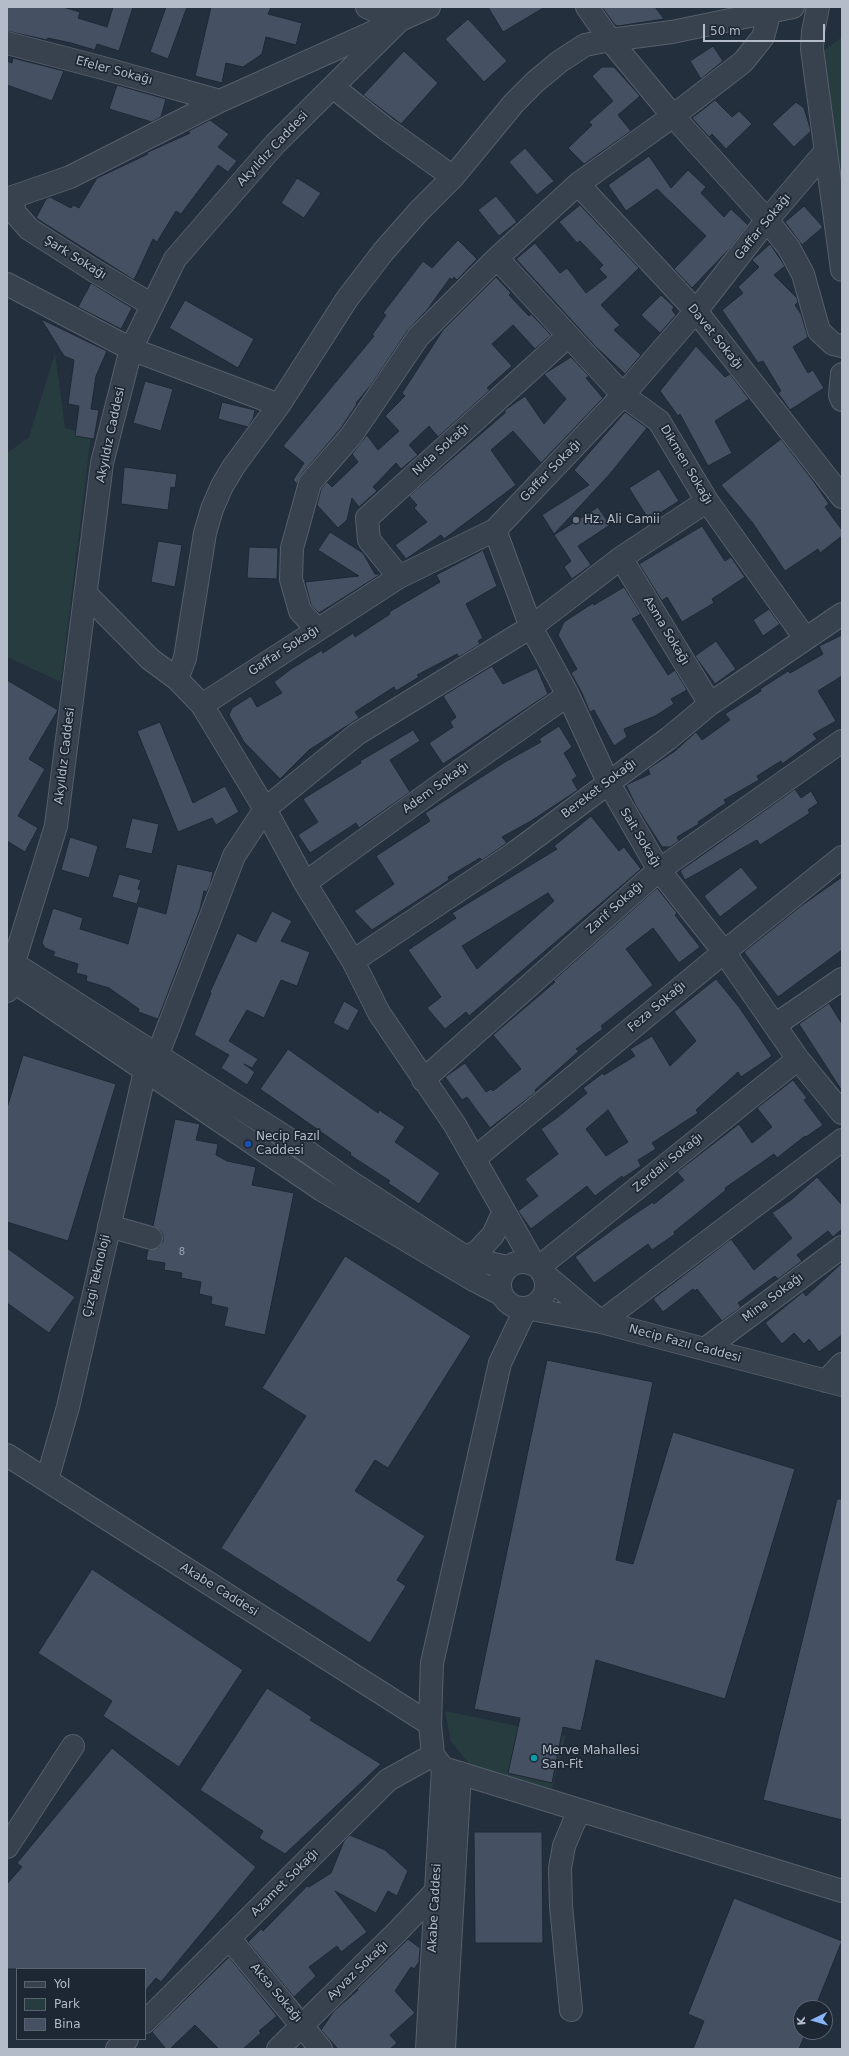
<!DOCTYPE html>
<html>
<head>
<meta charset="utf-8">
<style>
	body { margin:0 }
	#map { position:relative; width:849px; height:2056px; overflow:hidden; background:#242f3e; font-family:"DejaVu Sans",sans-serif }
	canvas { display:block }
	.frame { position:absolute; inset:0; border:8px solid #b4bcc9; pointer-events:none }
	.legend { position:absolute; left:16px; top:1968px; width:130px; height:72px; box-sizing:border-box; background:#1d2633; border:1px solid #59626f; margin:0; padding:5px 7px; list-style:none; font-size:12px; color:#b4bcc9 }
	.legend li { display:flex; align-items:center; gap:8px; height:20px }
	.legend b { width:20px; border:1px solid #59626f }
	.north { position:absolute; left:793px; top:2000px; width:40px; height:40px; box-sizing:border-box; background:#1d2633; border:1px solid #59626f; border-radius:50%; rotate:265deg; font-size:11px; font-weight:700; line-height:16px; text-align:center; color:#b4bcc9 }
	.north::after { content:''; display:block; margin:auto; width:14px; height:18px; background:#8ab4f8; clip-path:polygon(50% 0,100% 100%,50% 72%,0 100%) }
	.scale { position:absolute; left:703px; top:24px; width:122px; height:18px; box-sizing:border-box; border:2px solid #b4bcc9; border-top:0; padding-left:5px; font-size:12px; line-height:14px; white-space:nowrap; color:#b4bcc9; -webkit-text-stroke:3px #1d2633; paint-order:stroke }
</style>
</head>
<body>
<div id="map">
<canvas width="849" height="2056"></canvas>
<div class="frame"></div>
<ul class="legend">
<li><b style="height:5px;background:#38414e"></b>Yol</li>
<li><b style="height:11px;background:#263c3f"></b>Park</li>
<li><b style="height:11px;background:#455162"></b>Bina</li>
</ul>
<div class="north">K</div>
<div class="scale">50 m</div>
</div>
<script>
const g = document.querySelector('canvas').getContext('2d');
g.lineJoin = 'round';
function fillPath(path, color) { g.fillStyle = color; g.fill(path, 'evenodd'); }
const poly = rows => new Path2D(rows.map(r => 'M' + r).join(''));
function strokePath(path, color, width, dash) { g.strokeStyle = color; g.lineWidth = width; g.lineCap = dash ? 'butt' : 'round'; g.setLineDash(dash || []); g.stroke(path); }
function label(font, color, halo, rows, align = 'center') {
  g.font = font + ' "DejaVu Sans",sans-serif'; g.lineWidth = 3.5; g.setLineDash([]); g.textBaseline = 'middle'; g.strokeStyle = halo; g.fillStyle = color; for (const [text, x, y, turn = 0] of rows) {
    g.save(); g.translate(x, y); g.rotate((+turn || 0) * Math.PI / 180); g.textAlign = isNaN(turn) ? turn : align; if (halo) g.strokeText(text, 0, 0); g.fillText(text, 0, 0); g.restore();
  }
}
fillPath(poly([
	[842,37,842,199,822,52],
	[55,353,65,428,91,435,61,682,7,657,7,453,29,437],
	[445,1711,566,1736,551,1792,470,1765,451,1741]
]), '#263c3f');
const building = poly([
	[7,7,63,7,80,12,78,18,107,27,113,7,133,7,119,51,97,44,95,50,71,43,48,38,47,40,7,31,7,7],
	[166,7,187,7,168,59,150,52,166,7],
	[211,7,271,7,268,14,302,23,296,45,266,37,262,54,243,67,226,63,222,83,195,76,211,7],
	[488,7,545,7,503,32,488,7],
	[602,7,655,7,664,19,618,26,615,25,602,7],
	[468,19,507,61,484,82,445,39,468,19],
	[713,46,723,61,701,79,690,61,713,46],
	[404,51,438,83,401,124,363,95,404,51],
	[13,58,64,71,52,101,7,85,7,61,12,63,13,58],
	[602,67,614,67,640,96,618,115,631,131,584,164,568,148,592,125,589,122,613,101,592,76,602,67],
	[117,85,166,99,161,117,152,122,109,109,117,85],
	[715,100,732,117,739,111,752,124,726,149,712,134,709,137,692,118,715,100],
	[796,102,804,108,811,131,794,147,772,124,796,102],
	[210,120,229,134,218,147,237,161,228,172,218,165,181,214,176,211,157,242,153,239,134,280,36,218,46,199,50,197,71,208,73,205,79,208,97,178,148,154,146,153,190,133,187,132,210,120],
	[525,148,554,181,537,195,509,162,525,148],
	[649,156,671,188,688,170,706,187,701,193,724,217,731,209,748,225,730,248,692,288,674,269,706,236,657,189,626,211,608,185,649,156],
	[297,178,321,193,304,218,281,203,297,178],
	[496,196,517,222,499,236,478,210,496,196],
	[580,205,639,268,601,305,620,325,614,330,641,355,625,374,596,347,516,259,535,243,560,273,567,268,586,293,607,277,599,269,603,265,580,241,577,243,559,222,580,205],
	[804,206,823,227,802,245,785,222,804,206],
	[458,240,477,259,457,280,454,277,452,280,450,278,427,310,408,330,371,385,356,403,357,404,341,428,301,475,297,484,293,480,304,463,283,446,374,336,372,335,386,315,383,313,423,261,432,268,458,240],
	[770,244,785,266,774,275,797,298,798,302,795,305,801,314,808,337,793,347,808,373,813,370,824,388,790,410,778,393,781,391,763,361,758,363,722,310,743,293,738,287,759,267,752,260,770,244],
	[496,277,511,293,509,295,529,316,531,314,551,335,535,349,513,325,492,344,512,366,487,388,490,390,438,437,429,426,409,445,418,455,401,469,396,463,373,487,377,491,359,507,352,498,347,520,338,528,317,505,321,489,327,482,332,487,358,462,352,454,367,435,378,450,399,431,385,416,405,396,402,393,443,330,496,277],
	[91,283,132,308,121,329,78,307,91,283],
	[661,295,674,307,672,310,676,315,660,333,641,315,661,295],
	[185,300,254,339,238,368,169,328,185,300],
	[41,319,107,351,96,376,91,409,99,410,94,439,75,436,79,406,68,404,74,360,64,356,41,319],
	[696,346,725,377,730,374,749,399,715,421,732,453,708,466,680,414,678,416,660,391,696,346],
	[571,357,589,376,586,378,603,398,541,463,513,431,491,450,516,485,444,539,441,535,406,559,395,545,427,522,414,508,417,505,409,496,505,413,505,410,525,396,544,424,566,399,544,374,571,357],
	[145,381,173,389,161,431,133,423,145,381],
	[222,402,255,410,253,419,248,427,218,419,222,402],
	[625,412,647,428,609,475,554,534,542,515,589,485,574,470,625,412],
	[781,439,814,482,829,504,825,507,842,530,842,536,820,553,818,549,785,571,752,522,721,485,781,439],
	[124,467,177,474,175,488,171,487,168,510,121,504,124,467],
	[659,469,679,501,649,520,629,488,659,469],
	[598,507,610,525,578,546,591,565,572,579,564,567,571,561,554,535,598,507],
	[702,526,725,561,731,557,745,577,712,599,714,603,682,622,667,597,662,601,639,564,702,526],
	[330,532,363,553,375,574,381,574,319,613,311,605,305,582,359,576,318,550,330,532],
	[158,541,182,545,175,587,151,582,158,541],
	[249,547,278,548,277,579,247,578,249,547],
	[483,550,497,586,466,604,483,638,478,641,480,644,459,657,457,654,417,675,419,677,396,691,394,687,355,712,359,718,309,750,280,779,244,742,229,715,232,708,251,696,257,707,282,693,274,682,291,669,322,650,323,653,353,633,355,637,390,614,389,612,440,582,436,575,483,550],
	[624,587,641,614,632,619,668,675,675,670,687,690,671,699,674,704,655,716,624,729,627,737,614,746,594,710,590,712,589,710,582,693,571,673,577,669,558,635,564,622,593,603,594,605,624,587],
	[769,609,780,624,763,636,753,620,769,609],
	[842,635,842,676,818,691,836,721,813,734,817,739,782,764,781,761,757,776,759,780,724,800,726,803,698,822,699,824,677,837,679,841,670,847,662,847,636,806,626,785,650,774,648,769,675,751,696,732,702,740,730,720,725,714,761,691,760,689,788,671,790,673,823,654,819,646,842,635],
	[716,641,736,669,715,684,695,656,716,641],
	[492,666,503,684,537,668,548,694,443,764,429,743,453,727,450,722,456,717,443,696,492,666],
	[7,680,58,710,29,759,45,769,18,816,38,828,25,852,7,841,7,680],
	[160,722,193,803,225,786,239,812,216,825,212,818,178,832,137,731,160,722],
	[559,726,572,747,564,753,577,776,572,780,578,790,531,821,502,837,507,843,482,860,480,858,448,877,449,880,372,930,354,911,394,884,376,856,430,821,425,813,505,762,541,742,539,739,559,726],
	[413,730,420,741,390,760,410,792,359,828,356,823,310,853,298,835,318,822,303,799,361,763,360,761,413,730],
	[795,789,801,798,811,791,818,803,808,810,810,813,760,845,757,840,685,880,680,871,795,789],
	[591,816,619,851,624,847,641,869,469,1016,466,1012,445,1029,427,1008,441,997,408,950,456,918,452,913,557,849,554,846,591,816],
	[548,893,554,901,477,969,462,946,548,893],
	[132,818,159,824,152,854,125,848,132,818],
	[70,837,98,846,89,878,61,870,70,837],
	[177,864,213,872,210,885,207,892,204,891,200,909,158,1019,138,1012,139,1009,109,988,86,981,87,976,76,973,78,964,53,956,55,952,45,948,42,943,53,908,83,918,80,929,128,944,138,906,166,914,177,864],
	[741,867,758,888,720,917,704,896,741,867],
	[119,874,141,880,138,889,141,890,137,904,112,897,119,874],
	[842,877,842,950,778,997,744,952,801,906,842,877],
	[657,888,677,913,675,915,700,947,679,963,653,928,626,949,653,985,601,1026,603,1029,576,1049,579,1051,535,1090,536,1092,490,1128,467,1097,462,1100,445,1077,465,1063,486,1092,491,1089,493,1091,521,1069,493,1035,555,982,553,981,657,888],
	[272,911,292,921,281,941,310,952,297,986,281,980,264,1018,247,1010,229,1041,258,1059,252,1068,244,1064,255,1072,247,1085,221,1068,229,1055,194,1035,211,993,210,992,237,933,256,942,272,911],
	[716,979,739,1007,772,1056,741,1077,738,1072,696,1110,698,1113,652,1143,656,1149,638,1160,641,1166,623,1178,622,1176,595,1196,587,1186,531,1229,518,1211,538,1196,525,1179,558,1154,541,1129,558,1117,587,1093,583,1088,603,1073,604,1075,635,1056,630,1049,652,1036,670,1066,696,1041,674,1012,716,979],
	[608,1110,628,1142,606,1156,586,1129,608,1110],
	[344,1001,359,1010,348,1031,333,1023,344,1001],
	[829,1003,842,1024,842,1091,799,1024,829,1003],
	[288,1049,378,1113,379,1110,405,1127,395,1142,440,1173,419,1204,388,1183,390,1181,350,1155,351,1153,260,1089,288,1049],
	[23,1055,116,1084,68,1241,7,1222,7,1108,23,1055],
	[793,1080,807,1098,804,1100,823,1125,806,1137,805,1136,777,1158,774,1154,725,1188,726,1190,674,1232,675,1234,652,1250,648,1244,594,1283,575,1257,623,1222,653,1202,654,1204,684,1180,677,1172,739,1124,752,1143,772,1127,757,1108,793,1080],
	[175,1119,200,1124,196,1140,218,1144,216,1155,227,1161,256,1167,252,1185,294,1193,265,1335,224,1326,228,1308,211,1304,212,1297,199,1294,201,1282,181,1278,182,1273,164,1270,165,1263,146,1260,148,1250,159,1247,163,1241,163,1235,160,1230,153,1226,175,1119],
	[817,1177,842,1205,842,1229,833,1237,828,1231,797,1255,802,1261,778,1279,775,1276,738,1303,741,1307,722,1321,697,1289,695,1291,693,1289,663,1312,653,1299,731,1239,754,1270,792,1238,772,1213,791,1200,817,1177],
	[7,1248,75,1297,49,1333,7,1303,7,1248],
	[345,1256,471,1336,388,1468,375,1460,355,1491,425,1536,397,1580,406,1586,370,1643,221,1548,306,1416,262,1388,345,1256],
	[842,1263,842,1335,819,1352,809,1339,804,1344,794,1333,782,1344,765,1323,803,1292,806,1296,842,1263],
	[547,1360,653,1382,616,1560,633,1564,673,1432,795,1469,725,1699,596,1660,581,1731,563,1727,552,1783,508,1773,520,1718,474,1709,547,1360],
	[837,1499,842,1499,842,1820,763,1800,837,1499],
	[92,1569,243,1670,179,1767,103,1716,112,1701,38,1653,92,1569],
	[267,1688,312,1717,310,1720,381,1764,285,1854,259,1838,263,1831,200,1790,267,1688],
	[112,1748,256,1867,161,1982,156,1978,145,1991,145,1969,7,1969,7,1884,22,1867,17,1863,112,1748],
	[474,1832,542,1832,543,1943,475,1943,474,1832],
	[350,1835,385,1850,408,1871,397,1896,388,1891,376,1913,335,1891,367,1932,341,1952,337,1946,309,1967,316,1976,294,1997,248,1942,261,1929,263,1931,307,1886,309,1887,331,1873,344,1841,350,1835],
	[734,1898,842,1941,815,2008,801,2008,801,2032,806,2032,799,2049,693,2049,704,2021,688,2014,734,1898],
	[408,1939,420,1948,419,1962,414,1969,411,1967,395,1991,415,2013,390,2035,397,2043,390,2049,338,2049,321,2030,334,2011,358,1990,357,1989,408,1939],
	[229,1957,277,2016,259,2031,261,2033,243,2049,219,2049,195,2025,170,2049,166,2049,152,2032,229,1957]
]);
fillPath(building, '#455162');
strokePath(building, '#1f2835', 1);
const minor = poly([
	[367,7,398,22],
	[587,7,610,40,673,116,767,220,789,248,803,274,819,331,833,344,842,346],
	[818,7,813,32,812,49,842,270],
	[7,43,103,68,220,101],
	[333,87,386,129,453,177],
	[578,184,696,311,842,497],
	[13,198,14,212,29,229,93,270,152,305],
	[7,199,70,177,220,101,429,7],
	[497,258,623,395,659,421,707,501,805,638],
	[7,284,131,349,279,405],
	[842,374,840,395,842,400],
	[495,530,531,627,568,695,608,782,659,870,724,952,798,1059,842,1113],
	[621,558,710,704],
	[399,577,369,540,367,518,568,336],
	[86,594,150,659,177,679,202,705,265,809,305,883,353,961,379,1013,455,1125,534,1264],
	[317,629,300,611,291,579,292,548,310,483,351,436,418,337,497,258,578,184,673,116,743,62,763,37,770,11],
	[177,679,185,658,205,533,212,509,222,486,234,466,279,405,347,299,383,252,419,211,453,177,514,103,535,82,559,62,585,45,610,40,672,32,793,7],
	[202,705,399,577,495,530,623,395,696,311,767,220,826,151],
	[305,883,461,770,568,695],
	[7,959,298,1145,349,1181,467,1258,507,1267],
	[353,961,513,854,669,738,710,704,842,614],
	[7,977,322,1190,472,1279,501,1294],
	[7,991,11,979,14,962,56,826,102,463,131,349,175,259,275,144,398,22,404,7],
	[775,1025,842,979],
	[423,1080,659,870,842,741],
	[474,1159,724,952,842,857],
	[109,1226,151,1238],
	[467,1258,479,1250,493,1235,504,1211],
	'500 1285a23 23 0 1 1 46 0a23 23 0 1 1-46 0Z',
	[539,1267,798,1059],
	[544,1274,601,1322],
	[526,1308,500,1363,432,1663,430,1724,433,1755,443,1768,842,1891],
	[526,1308,601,1322,842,1385],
	[601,1322,842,1140],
	[705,1349,842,1247],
	[826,1381,842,1364],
	[7,1455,430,1724],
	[47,1480,68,1407,145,1071,158,1054,234,856,265,809,357,734,531,627,621,558,707,501],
	[7,1847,73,1746],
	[229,1938,321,2049],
	[571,2010,561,1906,560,1868,564,1846,574,1822,581,1811],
	[145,2022,388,1780,433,1755],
	[117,2049,127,2039],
	[278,2049,398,1931,436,1891],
	[427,2049,443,1768],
	[444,2049,460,1773]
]);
strokePath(minor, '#565f6c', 24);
strokePath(minor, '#38414e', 22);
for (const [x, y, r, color] of [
	[576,520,4,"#6b7280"],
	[248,1144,4,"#1a4fb4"],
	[534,1758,4,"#0f9aa8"]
]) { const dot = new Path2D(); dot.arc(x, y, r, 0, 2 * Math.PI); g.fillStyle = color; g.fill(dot); strokePath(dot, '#1d2633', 1.5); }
label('10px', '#98a1af', null, [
	["8",182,1252]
]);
label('12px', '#b4bcc9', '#1d2633', [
	["Efeler Sokağı",114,71,15],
	["Akyıldız Caddesi",273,149,-47],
	["Gaffar Sokağı",763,227,-51],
	["Şark Sokağı",75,258,32],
	["Davet Sokağı",715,337,51],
	["Akyıldız Caddesi",111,435,-78],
	["Nida Sokağı",441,450,-42],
	["Dikmen Sokağı",686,465,59],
	["Gaffar Sokağı",551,471,-46],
	["Asma Sokağı",666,631,59],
	["Gaffar Sokağı",284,651,-33],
	["Akyıldız Caddesi",65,756,-83],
	["Adem Sokağı",436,788,-36],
	["Bereket Sokağı",599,789,-37],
	["Sait Sokağı",640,838,59],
	["Zarif Sokağı",615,908,-42],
	["Feza Sokağı",657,1007,-40],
	["Zerdali Sokağı",668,1163,-39],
	["Çizgi Teknoloji",97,1276,-77],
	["Mina Sokağı",773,1298,-37],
	["Necip Fazıl Caddesi",685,1344,15],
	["Akabe Caddesi",219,1590,32],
	["Azamet Sokağı",285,1883,-45],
	["Akabe Caddesi",435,1908,-87],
	["Ayvaz Sokağı",358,1971,-44],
	["Aksa Sokağı",276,1993,50]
]);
label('12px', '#b4bcc9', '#1d2633', [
	["Hz. Ali Camii",584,520],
	["Necip Fazıl",256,1137],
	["Caddesi",256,1151],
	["Merve Mahallesi",542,1751],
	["San-Fit",542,1765]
], 'left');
</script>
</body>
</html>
